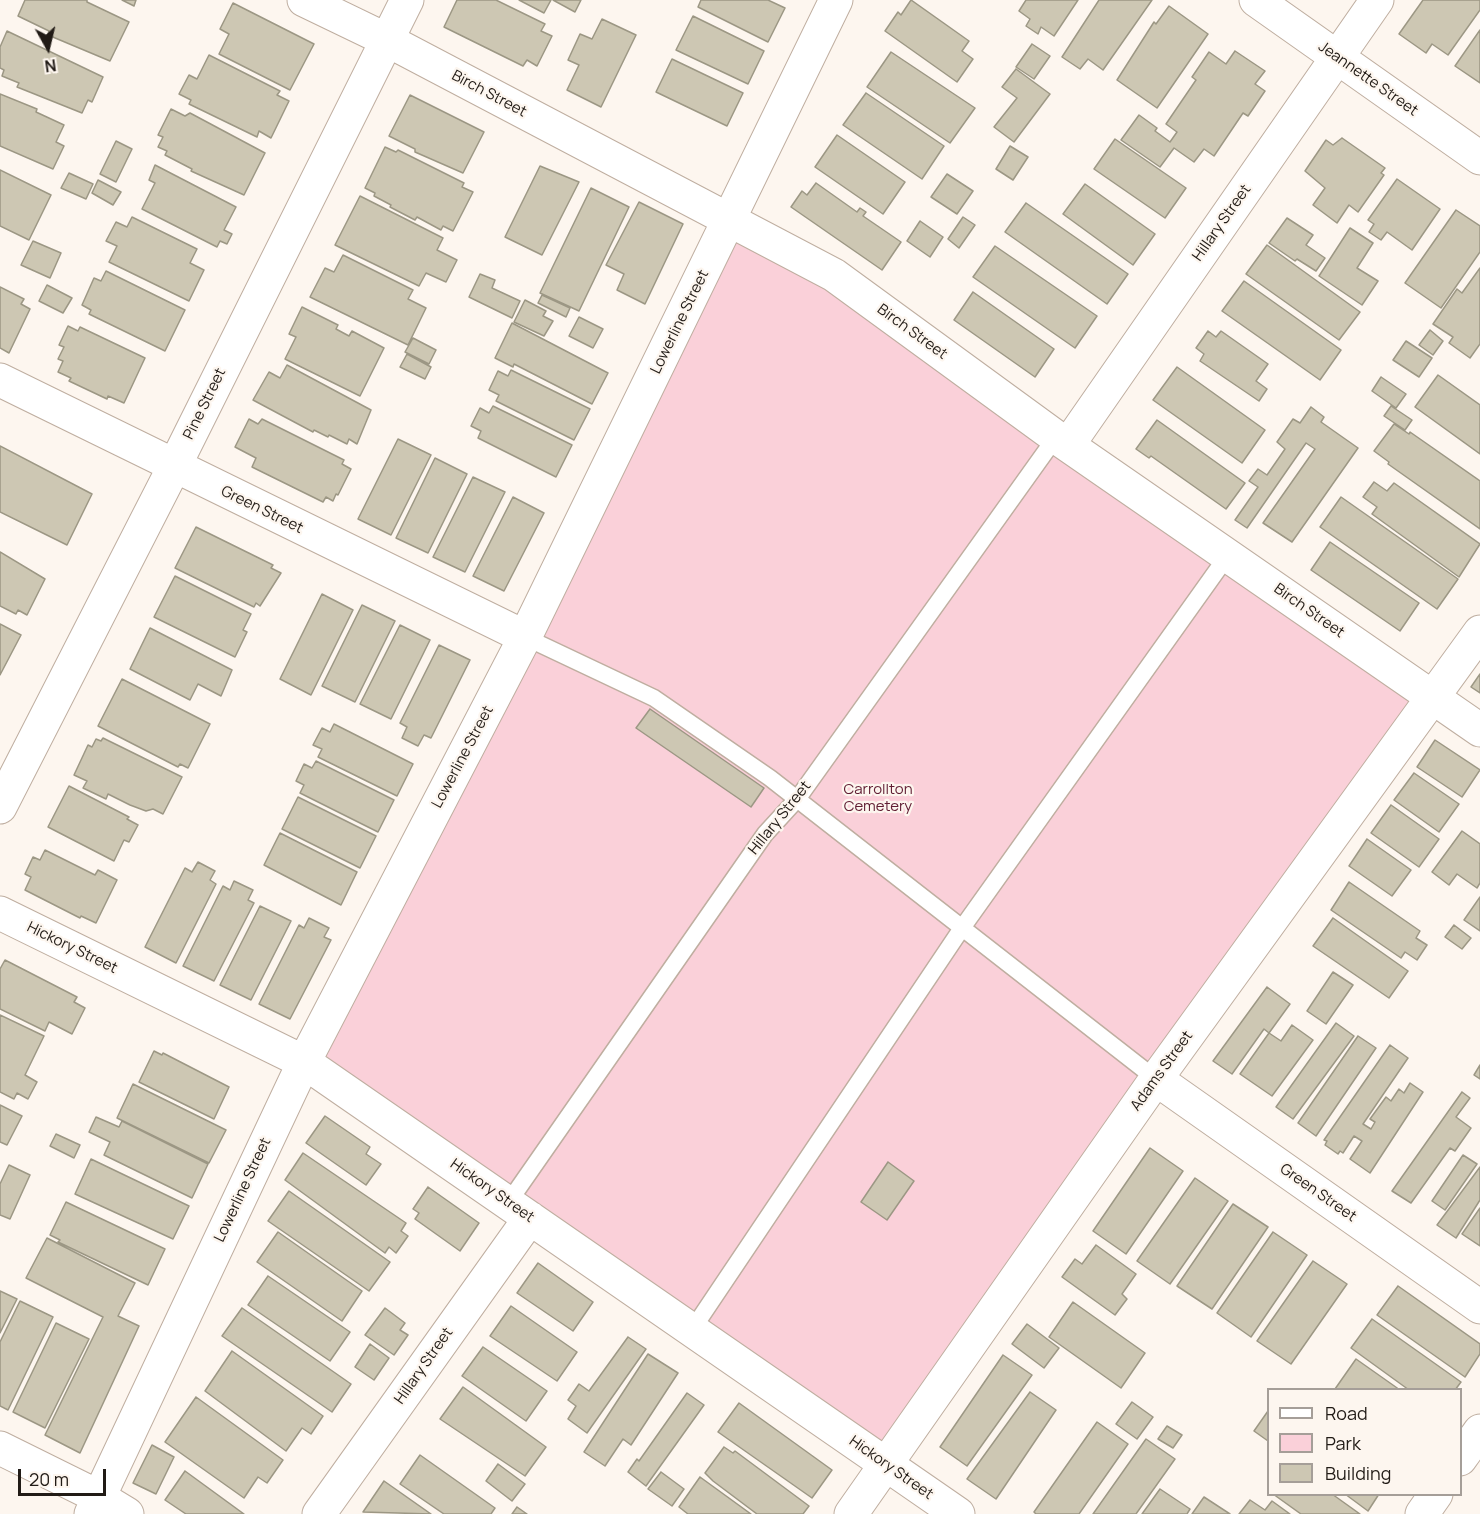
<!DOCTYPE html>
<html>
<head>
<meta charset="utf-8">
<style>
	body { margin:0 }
	#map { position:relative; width:1480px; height:1514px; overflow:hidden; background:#fdf6ef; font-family:Manrope,sans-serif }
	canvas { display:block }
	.legend { position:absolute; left:1267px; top:1388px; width:195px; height:108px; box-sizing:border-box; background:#fdf6ef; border:2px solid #a59e98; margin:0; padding:8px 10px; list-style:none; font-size:18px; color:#211b16 }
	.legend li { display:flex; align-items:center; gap:12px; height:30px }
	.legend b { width:30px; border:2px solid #a59e98 }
	.north { position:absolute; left:18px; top:18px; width:60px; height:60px; -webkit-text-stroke:4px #fdf6ef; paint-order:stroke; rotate:172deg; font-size:16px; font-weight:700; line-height:24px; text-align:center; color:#211b16 }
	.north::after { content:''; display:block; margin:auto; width:21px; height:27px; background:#211b16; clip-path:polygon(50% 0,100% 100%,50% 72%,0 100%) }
	.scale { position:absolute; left:18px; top:1469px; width:88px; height:27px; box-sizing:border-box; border:3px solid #211b16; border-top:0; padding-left:8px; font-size:18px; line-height:21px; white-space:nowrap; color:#211b16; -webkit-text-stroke:4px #fdf6ef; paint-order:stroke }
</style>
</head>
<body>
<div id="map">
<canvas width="1480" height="1514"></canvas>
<ul class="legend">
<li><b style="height:8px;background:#fff"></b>Road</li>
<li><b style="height:16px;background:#fad0d9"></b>Park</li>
<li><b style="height:16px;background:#cdc7b3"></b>Building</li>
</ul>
<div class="north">N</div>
<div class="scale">20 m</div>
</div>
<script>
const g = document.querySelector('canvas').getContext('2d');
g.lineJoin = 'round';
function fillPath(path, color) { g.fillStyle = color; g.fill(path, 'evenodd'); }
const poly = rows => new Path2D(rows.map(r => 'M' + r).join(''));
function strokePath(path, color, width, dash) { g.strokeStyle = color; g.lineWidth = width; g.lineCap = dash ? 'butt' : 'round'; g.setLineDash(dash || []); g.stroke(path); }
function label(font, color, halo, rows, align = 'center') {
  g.font = font + ' Manrope,sans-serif'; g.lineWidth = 4.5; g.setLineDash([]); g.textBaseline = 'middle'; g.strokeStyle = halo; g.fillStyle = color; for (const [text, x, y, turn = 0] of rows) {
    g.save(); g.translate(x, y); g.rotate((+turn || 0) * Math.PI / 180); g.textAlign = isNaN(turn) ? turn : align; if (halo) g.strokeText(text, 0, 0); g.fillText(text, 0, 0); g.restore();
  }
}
fillPath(poly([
	[731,219,1434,698,886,1464,304,1062]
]), '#fad0d9');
const building = poly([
	[25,0,87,0,87,2,129,22,110,61,48,35,49,31,18,16,25,0],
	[122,0,136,0,134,6,122,0],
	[457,0,496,0,545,24,541,31,552,36,537,66,527,60,523,66,444,27,457,0],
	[519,0,551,0,544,13,519,0],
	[553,0,581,0,575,12,553,0],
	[701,0,768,0,785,8,768,42,698,7,701,0],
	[911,0,969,41,962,51,973,59,957,82,885,31,898,12,901,15,911,0],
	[1026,0,1078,0,1054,36,1041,27,1038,34,1026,26,1030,19,1019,11,1026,0],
	[1099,0,1152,0,1103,70,1088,59,1080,69,1062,57,1099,0],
	[1423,0,1480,0,1480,10,1448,55,1432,44,1426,53,1399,34,1423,0],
	[233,3,314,44,290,90,219,54,229,34,220,29,233,3],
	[1169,6,1208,34,1157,108,1117,80,1154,22,1156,24,1169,6],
	[693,16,764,51,748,84,676,50,693,16],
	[602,19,636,35,601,107,567,90,579,65,568,60,580,34,592,39,602,19],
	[1480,30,1480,83,1455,66,1480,30],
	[7,31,103,77,92,102,88,100,82,113,17,87,19,83,2,76,4,70,0,68,0,47,7,31],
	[1032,44,1050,56,1034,79,1016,67,1032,44],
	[1235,51,1265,71,1255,84,1265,91,1248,116,1243,113,1214,156,1204,149,1194,162,1174,148,1160,167,1121,140,1139,115,1157,128,1155,131,1170,142,1177,132,1166,124,1196,80,1192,77,1209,52,1226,64,1235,51],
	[891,52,975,108,950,143,867,87,891,52],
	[209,55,280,91,277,95,289,101,271,138,259,131,257,137,189,104,191,100,179,94,189,75,197,79,209,55],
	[672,59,743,93,727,126,656,92,672,59],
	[1016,69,1050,94,1014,142,994,127,1017,98,1002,87,1016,69],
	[866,93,944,146,922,179,843,125,866,93],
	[0,94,37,109,36,112,64,125,56,142,64,146,53,169,0,146,0,94],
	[410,95,484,132,463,173,415,152,415,149,389,136,410,95],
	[171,109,185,116,190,113,265,153,244,195,191,171,192,169,165,155,167,151,158,147,163,137,158,135,171,109],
	[837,135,905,182,883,214,815,167,837,135],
	[1342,138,1385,168,1381,173,1384,175,1358,212,1349,205,1337,223,1313,205,1325,188,1305,171,1326,140,1333,145,1342,138],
	[1115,139,1186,188,1165,218,1094,169,1115,139],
	[116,141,132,149,116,182,100,174,116,141],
	[1010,146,1028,157,1013,180,996,169,1010,146],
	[385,147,396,152,398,150,464,183,462,187,473,192,453,231,443,226,441,230,417,217,415,220,390,207,391,205,374,196,375,193,365,188,385,147],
	[155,165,236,207,224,230,232,234,227,244,220,241,217,247,142,209,155,183,149,180,155,165],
	[540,166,579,182,542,255,505,237,540,166],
	[0,170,51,195,29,240,0,226,0,170],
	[69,173,93,184,86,199,61,188,69,173],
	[947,174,973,191,957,214,931,197,947,174],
	[1397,179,1440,209,1412,250,1387,232,1381,240,1369,232,1374,224,1368,220,1397,179],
	[98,180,121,192,113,205,92,193,98,180],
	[816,183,857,212,860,208,866,212,863,216,901,242,882,270,791,207,802,191,807,195,816,183],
	[1085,184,1155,234,1133,265,1063,214,1085,184],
	[591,188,629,207,579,311,540,293,591,188],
	[360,196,443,238,437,250,457,260,446,282,426,273,419,286,335,245,360,196],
	[639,202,683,224,645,304,617,290,624,274,606,265,639,202],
	[1026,203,1128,274,1107,304,1005,232,1026,203],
	[1456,210,1480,226,1480,252,1441,308,1405,283,1456,210],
	[132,217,197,249,190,263,204,270,189,301,109,262,117,246,106,241,116,222,127,227,132,217],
	[963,217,975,225,959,248,948,239,963,217],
	[1287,218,1313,235,1306,245,1325,258,1316,271,1297,259,1295,261,1269,243,1287,218],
	[920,221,943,237,930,257,907,241,920,221],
	[1350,228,1373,243,1357,268,1378,281,1362,305,1319,276,1350,228],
	[33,241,61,253,50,278,21,265,33,241],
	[1267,245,1360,312,1339,340,1246,274,1267,245],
	[995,246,1097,316,1075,348,973,277,995,246],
	[343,255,413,290,408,299,426,308,408,345,310,297,325,268,334,272,343,255],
	[1480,268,1480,344,1470,358,1449,343,1453,337,1433,324,1457,289,1462,293,1480,268],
	[106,271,185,310,165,351,89,314,91,310,82,305,94,278,101,281,106,271],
	[480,274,495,280,492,288,520,301,512,318,469,297,480,274],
	[1244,281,1341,350,1320,380,1222,311,1244,281],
	[47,285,72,298,63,313,39,301,47,285],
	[0,287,24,299,21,304,30,309,9,353,0,348,0,287],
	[973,292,1054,349,1035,377,954,320,973,292],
	[542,295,570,308,566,317,538,303,542,295],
	[525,300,546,311,543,316,553,321,544,336,514,322,525,300],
	[302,307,338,325,336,329,349,336,352,331,384,348,360,396,285,359,296,337,289,334,302,307],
	[579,317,603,329,593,348,569,336,579,317],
	[512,323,608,373,592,404,514,364,513,367,495,358,512,323],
	[68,326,78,331,80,327,145,358,124,403,108,396,107,399,69,381,71,378,58,372,63,361,58,359,64,347,59,345,68,326],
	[1430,330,1443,341,1433,355,1419,345,1430,330],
	[1208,331,1216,337,1221,331,1268,364,1256,381,1267,389,1259,401,1200,361,1204,354,1196,348,1208,331],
	[413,338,436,350,429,364,405,352,413,338],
	[1406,341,1432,358,1419,377,1393,360,1406,341],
	[407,354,431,367,425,379,400,367,407,354],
	[287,365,371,410,357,444,349,439,347,444,329,435,328,437,314,430,313,432,253,400,269,372,280,378,287,365],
	[1177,367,1265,430,1242,463,1153,400,1177,367],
	[511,370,590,409,574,440,496,401,499,395,489,390,498,371,508,376,511,370],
	[1438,375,1480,405,1480,454,1415,407,1438,375],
	[1381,377,1406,394,1396,408,1372,391,1381,377],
	[493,406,572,445,556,477,478,438,481,431,471,426,480,408,489,413,493,406],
	[1391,406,1412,420,1405,430,1384,416,1391,406],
	[1311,407,1324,417,1321,422,1358,448,1292,542,1263,523,1315,449,1306,443,1247,528,1235,520,1258,487,1249,481,1258,469,1267,475,1285,449,1277,442,1293,419,1300,423,1311,407],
	[249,419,258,424,262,419,344,460,342,464,351,469,338,495,336,494,333,501,326,497,323,502,252,467,256,458,235,447,249,419],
	[1157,420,1245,483,1226,509,1151,456,1149,458,1136,449,1157,420],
	[1394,424,1409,434,1410,432,1480,481,1480,529,1388,464,1389,462,1374,451,1394,424],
	[398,439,431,455,391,535,358,519,398,439],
	[0,446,92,494,67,545,0,512,0,446],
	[435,458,467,474,428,553,396,538,435,458],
	[473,477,505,492,465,572,433,557,473,477],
	[1374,482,1387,491,1394,483,1480,544,1459,577,1372,514,1377,507,1363,497,1374,482],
	[513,497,544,513,504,591,473,576,513,497],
	[1341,497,1458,579,1437,609,1320,527,1341,497],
	[196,527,273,565,271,568,281,573,260,606,256,603,254,607,175,568,196,527],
	[1330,542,1419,603,1400,631,1311,570,1330,542],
	[0,552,45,579,27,615,18,610,16,614,0,606,0,552],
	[175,576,251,614,243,630,247,632,235,657,154,617,175,576],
	[322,594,353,610,311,695,280,679,322,594],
	[362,605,395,621,355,702,322,686,362,605],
	[0,624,21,635,0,675,0,624],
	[400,625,430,640,391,719,360,704,400,625],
	[150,628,232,670,221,696,198,684,190,700,130,669,150,628],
	[439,645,470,660,431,738,424,735,418,746,402,738,407,727,400,723,439,645],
	[1480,674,1480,693,1471,687,1480,674],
	[122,679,210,724,188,768,180,764,178,767,98,726,122,679],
	[650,709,764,788,751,807,636,728,650,709],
	[334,724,413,764,397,796,318,757,322,749,313,745,322,728,330,732,334,724],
	[103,738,182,777,163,814,153,809,146,811,130,805,108,794,106,799,83,788,87,781,74,775,88,745,92,747,96,739,101,741,103,738],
	[1435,740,1480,770,1462,797,1417,767,1435,740],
	[316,761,394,800,378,832,300,793,304,785,296,781,304,764,312,768,316,761],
	[1414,773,1459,804,1439,832,1394,800,1414,773],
	[69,786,129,817,127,819,138,825,129,842,124,840,114,861,48,827,69,786],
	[298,797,376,836,360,868,282,829,298,797],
	[1391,805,1439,839,1419,867,1371,833,1391,805],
	[1462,831,1480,844,1480,883,1477,888,1457,874,1449,885,1432,872,1462,831],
	[280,833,357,872,341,905,264,865,280,833],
	[1367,839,1411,870,1392,896,1349,866,1367,839],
	[45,850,95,875,98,870,117,880,96,923,81,916,80,918,25,890,31,877,25,874,33,857,40,860,45,850],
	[198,862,215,871,210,880,216,884,176,963,145,947,185,868,192,872,198,862],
	[234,881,253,890,248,900,254,903,214,981,183,966,223,886,230,890,234,881],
	[1349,882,1420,931,1416,938,1427,945,1417,960,1405,952,1401,958,1331,910,1349,882],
	[1480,897,1480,931,1464,920,1480,897],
	[260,906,291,921,251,1000,220,985,260,906],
	[309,918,329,928,324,937,331,940,290,1019,259,1004,299,925,304,928,309,918],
	[1333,918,1408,971,1389,998,1313,946,1333,918],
	[1454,925,1471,938,1462,949,1445,937,1454,925],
	[5,960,77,997,74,1002,85,1008,72,1034,49,1022,45,1031,0,1009,0,969,5,960],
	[1333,972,1353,985,1326,1024,1307,1011,1333,972],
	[1267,987,1290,1004,1269,1033,1264,1029,1232,1074,1213,1061,1267,987],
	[0,1015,44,1036,25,1075,37,1082,28,1099,17,1093,14,1099,0,1092,0,1015],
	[1336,1023,1354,1036,1293,1119,1276,1107,1336,1023],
	[1292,1025,1313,1040,1272,1096,1240,1074,1269,1033,1281,1041,1292,1025],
	[1358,1036,1376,1048,1316,1136,1298,1123,1358,1036],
	[1390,1045,1408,1058,1363,1124,1371,1129,1375,1122,1370,1119,1386,1097,1391,1101,1399,1089,1404,1093,1410,1083,1423,1092,1370,1173,1350,1159,1362,1141,1354,1136,1343,1153,1340,1151,1338,1154,1325,1145,1327,1141,1324,1140,1390,1045],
	[154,1051,162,1055,163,1053,229,1087,214,1119,139,1082,154,1051],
	[1480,1065,1480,1079,1474,1075,1480,1065],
	[133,1084,226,1130,209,1163,117,1118,133,1084],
	[1462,1092,1470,1098,1456,1117,1471,1128,1455,1151,1450,1148,1411,1203,1392,1191,1462,1092],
	[0,1105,22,1116,7,1145,0,1142,0,1105],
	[325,1116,370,1147,366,1154,381,1164,366,1185,306,1143,325,1116],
	[96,1117,119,1127,122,1121,208,1164,192,1198,104,1155,110,1142,89,1132,96,1117],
	[56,1134,80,1145,74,1158,50,1146,56,1134],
	[1150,1148,1183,1171,1126,1254,1093,1231,1150,1148],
	[303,1153,406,1223,401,1231,408,1236,396,1253,389,1247,385,1253,285,1180,303,1153],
	[1463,1155,1477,1164,1445,1210,1432,1201,1463,1155],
	[91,1159,189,1206,173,1239,75,1194,91,1159],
	[888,1162,914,1181,887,1220,861,1202,888,1162],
	[9,1165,30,1175,10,1219,0,1215,0,1184,9,1165],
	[1480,1167,1480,1200,1456,1238,1437,1225,1480,1167],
	[1195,1178,1228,1201,1170,1284,1137,1261,1195,1178],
	[428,1187,479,1223,460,1251,415,1219,419,1213,413,1209,428,1187],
	[289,1191,390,1262,369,1291,268,1221,289,1191],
	[66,1202,165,1249,148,1285,58,1242,60,1240,50,1235,66,1202],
	[1233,1204,1268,1227,1212,1309,1177,1286,1233,1204],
	[1480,1208,1480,1246,1462,1234,1480,1208],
	[278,1232,362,1291,342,1321,257,1262,278,1232],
	[1273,1232,1307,1255,1251,1337,1217,1313,1273,1232],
	[47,1238,135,1283,118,1316,139,1326,80,1453,45,1435,103,1317,26,1278,47,1238],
	[1096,1245,1136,1274,1122,1294,1127,1299,1115,1315,1062,1277,1075,1259,1082,1264,1096,1245],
	[1313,1261,1347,1284,1291,1364,1257,1341,1313,1261],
	[538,1263,593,1302,573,1331,517,1293,538,1263],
	[268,1276,350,1332,330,1361,248,1305,268,1276],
	[1398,1286,1480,1344,1480,1354,1465,1377,1377,1315,1398,1286],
	[0,1291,17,1299,0,1333,0,1291],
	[20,1301,53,1317,8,1410,0,1406,0,1342,20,1301],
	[1073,1302,1145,1353,1121,1388,1049,1337,1073,1302],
	[511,1306,577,1352,557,1381,490,1336,511,1306],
	[242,1308,351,1384,332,1412,222,1336,242,1308],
	[385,1308,405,1323,400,1330,408,1335,394,1355,365,1335,385,1308],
	[1372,1319,1461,1382,1455,1390,1409,1390,1351,1348,1372,1319],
	[56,1323,89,1339,45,1428,13,1412,56,1323],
	[1027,1324,1059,1348,1044,1368,1012,1344,1027,1324],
	[628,1337,646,1349,587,1433,568,1419,576,1406,568,1400,579,1384,589,1391,628,1337],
	[370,1344,389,1358,374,1380,355,1367,370,1344],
	[483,1347,547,1391,526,1421,462,1376,483,1347],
	[232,1351,323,1416,311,1434,302,1428,286,1451,205,1391,232,1351],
	[648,1354,678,1373,631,1445,623,1439,605,1466,584,1452,648,1354],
	[1003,1355,1032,1375,967,1466,940,1447,1003,1355],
	[1356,1359,1400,1390,1335,1389,1356,1359],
	[463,1387,546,1447,525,1476,440,1419,463,1387],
	[1030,1392,1056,1410,996,1499,967,1479,1030,1392],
	[687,1393,704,1405,646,1486,628,1472,637,1459,639,1461,687,1393],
	[196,1397,283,1460,267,1483,258,1477,244,1498,165,1442,196,1397],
	[1132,1402,1153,1417,1137,1439,1116,1424,1132,1402],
	[739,1403,832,1470,812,1498,718,1432,739,1403],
	[1268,1411,1268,1441,1254,1431,1268,1411],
	[1097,1422,1128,1444,1079,1514,1036,1514,1034,1512,1097,1422],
	[1167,1426,1182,1435,1173,1448,1158,1439,1167,1426],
	[1146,1439,1175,1459,1136,1514,1093,1514,1146,1439],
	[152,1445,174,1457,156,1494,133,1483,152,1445],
	[724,1447,733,1453,735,1451,809,1506,803,1514,757,1514,713,1481,705,1473,724,1447],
	[420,1455,495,1508,491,1514,444,1514,400,1484,420,1455],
	[498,1464,525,1484,512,1501,486,1481,498,1464],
	[185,1471,244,1514,186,1514,165,1500,185,1471],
	[661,1472,684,1489,672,1506,648,1489,661,1472],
	[700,1477,751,1514,688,1514,679,1507,700,1477],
	[384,1481,431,1514,363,1512,384,1481],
	[1160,1489,1190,1509,1187,1514,1142,1514,1160,1489],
	[1273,1494,1332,1494,1360,1514,1301,1514,1273,1494],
	[1345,1494,1379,1494,1368,1511,1345,1494],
	[1204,1497,1230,1514,1192,1514,1204,1497],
	[1250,1500,1265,1510,1272,1501,1290,1514,1239,1514,1250,1500],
	[517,1507,527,1514,512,1514,517,1507]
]);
fillPath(building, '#cdc7b3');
strokePath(building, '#9c9784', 1.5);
const service = poly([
	[525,637,654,698,770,778,1156,1079],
	[508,1203,765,834,798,798,1056,437],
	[692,1330,962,928,1228,555]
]);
const minor = poly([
	[304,0,387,40,834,275,1056,437,1480,730],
	[1256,0,1480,158],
	[0,380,525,637],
	[1068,445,1377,0],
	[0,807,174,467,407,0],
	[0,913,304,1062,958,1514],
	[1156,1079,1480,1307],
	[0,1448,99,1497,127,1514],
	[1460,1459,1480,1431],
	[91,1514,304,1062,525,637,836,0],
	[319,1514,530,1218],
	[851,1514,1156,1079,1480,632],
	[1422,1514,1436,1494]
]);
strokePath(service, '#bfaea0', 19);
strokePath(minor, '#bfaea0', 35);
strokePath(service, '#fff', 16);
strokePath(minor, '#fff', 33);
label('15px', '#211b16', '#fdf6ef', [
	["Jeannette Street",1368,79,35],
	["Birch Street",489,94,28],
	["Hillary Street",1222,223,-55],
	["Lowerline Street",680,322,-64],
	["Birch Street",912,332,36],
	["Pine Street",205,404,-64],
	["Green Street",262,510,26],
	["Birch Street",1309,611,35],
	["Lowerline Street",463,757,-62],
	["Hillary Street",780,818,-51],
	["Hickory Street",72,948,26],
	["Adams Street",1162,1071,-54],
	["Lowerline Street",243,1190,-65],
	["Hickory Street",492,1191,35],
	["Green Street",1318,1193,35],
	["Hillary Street",424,1366,-55],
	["Hickory Street",891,1468,35]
]);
label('15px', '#601d33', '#fdf6ef', [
	["Carrollton",878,790],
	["Cemetery",878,807]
]);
</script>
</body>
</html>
